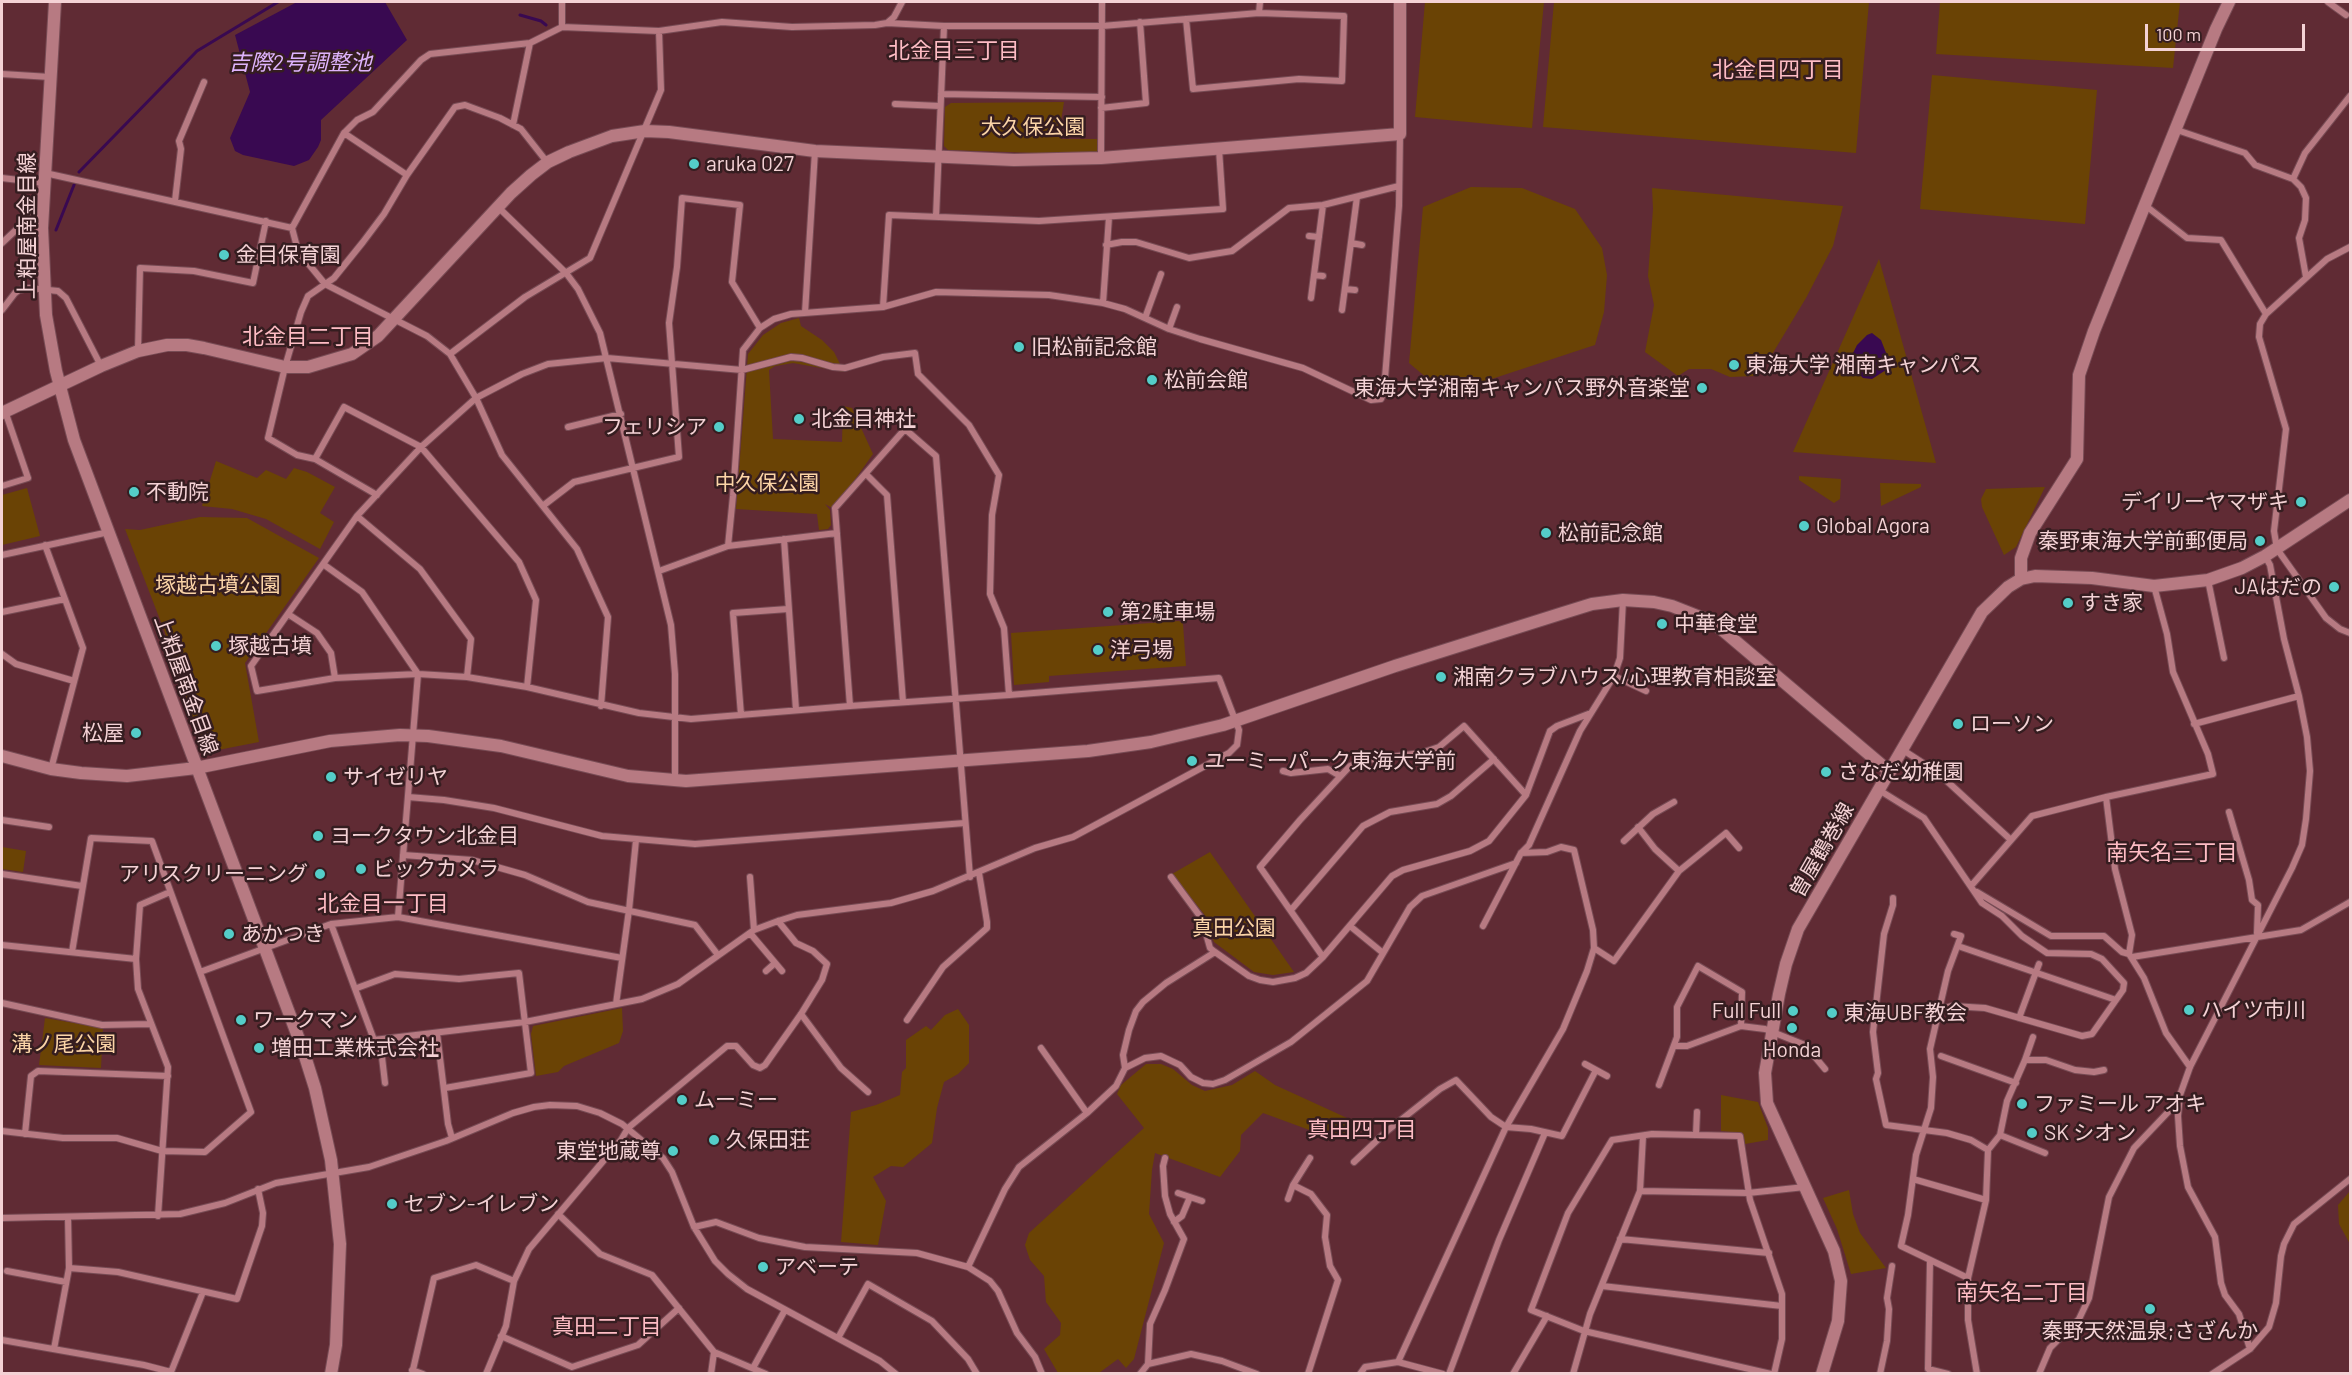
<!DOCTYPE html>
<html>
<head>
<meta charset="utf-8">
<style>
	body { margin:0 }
	#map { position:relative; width:2352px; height:1375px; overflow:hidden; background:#602b34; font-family:Barlow,sans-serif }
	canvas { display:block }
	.frame { position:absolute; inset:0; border:3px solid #f4d2d5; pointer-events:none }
	.scale { position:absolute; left:2145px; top:24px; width:160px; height:27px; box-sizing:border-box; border:3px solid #f4d2d5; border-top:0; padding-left:8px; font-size:18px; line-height:21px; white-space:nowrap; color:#f4d2d5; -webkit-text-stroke:4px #351d20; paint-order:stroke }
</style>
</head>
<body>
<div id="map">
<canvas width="2352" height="1375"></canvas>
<div class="frame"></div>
<div class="scale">100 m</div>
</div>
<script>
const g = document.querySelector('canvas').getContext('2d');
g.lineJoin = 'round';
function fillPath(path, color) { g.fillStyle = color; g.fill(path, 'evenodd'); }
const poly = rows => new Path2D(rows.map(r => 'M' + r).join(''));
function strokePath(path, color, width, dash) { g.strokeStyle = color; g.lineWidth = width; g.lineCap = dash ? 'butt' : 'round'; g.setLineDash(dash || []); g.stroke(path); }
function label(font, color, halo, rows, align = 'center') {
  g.font = font + ' Barlow,"Noto Sans JP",sans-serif'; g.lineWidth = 5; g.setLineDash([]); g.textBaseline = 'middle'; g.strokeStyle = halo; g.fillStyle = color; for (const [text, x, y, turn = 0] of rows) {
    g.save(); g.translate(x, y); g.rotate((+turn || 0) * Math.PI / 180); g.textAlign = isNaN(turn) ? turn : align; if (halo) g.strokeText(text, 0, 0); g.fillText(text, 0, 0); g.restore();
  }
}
fillPath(poly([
	[1425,2,1544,2,1532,128,1415,117],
	[1554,2,1869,2,1856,153,1543,127],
	[1940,2,2180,2,2173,68,1936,54],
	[1932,75,2097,90,2085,224,1920,209],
	[1064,102,1060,127,1061,139,1097,139,1097,155,948,150,944,146,945,107,951,103],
	[1471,187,1522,188,1575,209,1602,248,1607,275,1604,312,1595,345,1446,394,1409,363,1423,207],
	[1652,188,1843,206,1833,246,1806,298,1765,366,1754,376,1730,377,1711,369,1689,369,1678,376,1645,352,1654,305,1648,276,1653,209],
	[1879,259,1936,463,1793,452],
	[799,318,801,326,822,340,834,352,844,372,793,363,775,366,769,370,773,439,842,442,843,406,852,408,873,454,834,509,825,504,830,510,831,525,828,529,819,530,817,514,736,509,748,354,763,335,781,323],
	[216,461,257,478,266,470,286,479,294,468,307,472,335,487,320,513,334,522,320,549,266,519,232,509,202,506],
	[1799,476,1841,479,1840,499,1834,503,1799,480],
	[1880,483,1921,484,1921,487,1881,506],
	[2045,487,2016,547,2004,555,1982,507,1981,499,1986,489],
	[27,488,40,536,2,545,2,495],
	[200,517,247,518,319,558,245,663,259,742,218,750,201,742,164,630,125,529,140,530],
	[1179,621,1183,624,1186,666,1049,676,1049,682,1014,685,1011,633],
	[2,847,26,851,23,872,2,869],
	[1210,852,1294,972,1273,975,1254,972,1214,942,1204,914,1172,874],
	[622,1008,623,1031,619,1043,564,1066,558,1072,536,1076,531,1034,533,1026],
	[958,1009,969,1025,969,1063,958,1074,944,1082,937,1108,932,1143,903,1167,891,1166,873,1177,886,1201,878,1245,841,1242,851,1112,876,1105,900,1095,902,1072,906,1068,906,1040,926,1026,931,1030,945,1015],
	[45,1018,103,1028,101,1068,39,1065],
	[1146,1064,1161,1064,1173,1069,1192,1085,1205,1091,1232,1085,1255,1071,1275,1085,1358,1123,1347,1137,1334,1139,1263,1113,1241,1135,1240,1151,1220,1177,1155,1153,1152,1170,1149,1214,1164,1243,1134,1359,1126,1368,1118,1359,1099,1373,1058,1373,1044,1349,1060,1335,1061,1323,1046,1302,1044,1276,1030,1260,1025,1245,1029,1233,1144,1128,1117,1094,1121,1085],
	[1721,1095,1758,1102,1768,1128,1768,1140,1745,1144,1743,1133,1721,1131],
	[1849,1190,1853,1214,1860,1233,1886,1268,1851,1274,1837,1229,1823,1198],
	[2350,1191,2350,1244,2339,1224,2338,1205]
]), '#6a4305');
fillPath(poly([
	[297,2,385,2,407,40,321,120,321,140,318,147,309,160,294,166,243,155,235,151,230,138,250,92,235,35],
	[1872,333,1881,340,1890,363,1886,370,1872,379,1863,378,1856,371,1850,359,1857,345,1867,335]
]), '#390951');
strokePath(poly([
	[520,15,541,21,546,25],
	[79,172,197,51,278,2],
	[56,230,74,185]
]), '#390951', 3);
const street = poly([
	[2328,2,2346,15],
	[1259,13,1260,2],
	[887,23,944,26,1102,26,1259,13,1344,16,1342,81,1299,79,1193,89,1186,19],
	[562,27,562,2],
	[2,74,50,77],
	[941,94,1102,97],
	[895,104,940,106],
	[1101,108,1146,103,1140,22],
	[513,125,530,43],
	[2177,130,2245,153,2255,165,2293,179,2301,187,2306,198,2305,220,2299,238,2306,277],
	[344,133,407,175],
	[1101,158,1102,2],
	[45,173,292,228],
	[2,178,44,183],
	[2293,179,2305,153,2350,96],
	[175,201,181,149,179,141,204,82],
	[2146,206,2187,238,2221,240,2266,314],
	[498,207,566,273,578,289,600,333,671,625,675,674,675,780],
	[936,217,944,26],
	[1309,236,1319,237],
	[2,243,34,213,43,211],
	[1351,243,1362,245],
	[1106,245,1122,242,1136,242,1189,258,1232,251,1289,208,1323,205,1399,186],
	[2350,247,2327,259,2266,314,2260,324,2259,337,2286,429,2274,531,2277,549,2326,618,2340,629,2350,633],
	[1314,275,1323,276],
	[1345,289,1355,290],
	[1311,298,1323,205],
	[1103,303,1109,217],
	[883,307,889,215,1039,221,1223,209,1219,149],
	[2,310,15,293,19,290,29,288,58,291,66,298,101,366],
	[1342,310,1357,197],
	[805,313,815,151],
	[1145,318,1161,274],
	[1169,329,1177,307],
	[138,351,140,268,194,271,253,283,266,221],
	[450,354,525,297,590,258,661,90,659,31],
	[568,427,621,414],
	[315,459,344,407,421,447,519,562,536,600,527,687],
	[866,474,887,495,903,702],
	[2,486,28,478,5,411],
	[377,495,315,459,297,455,268,438,285,367,301,312,308,296,334,278,363,242,384,214,407,175,455,107,465,105,500,118,521,129,547,162],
	[544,505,574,482,679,457,669,323,677,267,682,198,740,205,732,282,760,328],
	[357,516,420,569,471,639,467,677],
	[784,539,796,710],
	[45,545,83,648,51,769],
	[728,546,733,496,743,350,760,328,774,319,791,314,883,307,936,292,1049,295,1103,303,1125,309,1169,329,1200,339,1303,368,1371,400,1381,399,1384,390,1399,206,1400,134],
	[2,555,109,532],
	[323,564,362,592,418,674,398,917],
	[659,571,728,546,837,533],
	[2208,580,2224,658],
	[2,612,65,599],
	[288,614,317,633,331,653,335,678],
	[2,654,16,664,74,681],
	[1614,676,1646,691],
	[601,706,608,617,577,549,502,455,476,398,450,354,427,336,325,284,298,251,292,228,344,133,357,120,373,112,421,60,430,54,530,43,562,27,659,31,722,22,792,27,875,25,887,23,894,17,902,2],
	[850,706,835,508,905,429,936,456,970,877],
	[741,715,733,613,788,609],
	[2194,724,2299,696],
	[1903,750,1937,772,2011,840],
	[1283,771,1291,773,1328,769,1340,776],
	[1879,790,1924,818,1982,903,2002,916,2022,936,2047,953,2091,954,2102,959,2124,983,2123,990,2092,1034,2082,1036,1985,1008,1952,1006,1938,1010],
	[408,797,444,800,494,808,602,836,695,844,965,823],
	[2106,797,2115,869,2132,935,2129,954],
	[2229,812,2249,880,2252,900,2258,905,2257,933],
	[2,820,49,827],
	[1638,827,1655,849,1679,871],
	[1624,841,1653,814,1674,802],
	[403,855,472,860,525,875,588,902,695,925,718,955],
	[2,874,82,886],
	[750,877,754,930],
	[1171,877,1202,919,1210,948,1215,952,1249,976,1260,980,1273,982,1295,978,1306,973,1323,957,1392,876,1403,870,1470,851,1489,841,1526,795,1550,731,1557,726,1591,713],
	[1971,886,2032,816,2106,797,2213,774,2208,754,2173,672,2167,634,2154,586],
	[1977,892,2051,936,2104,936,2122,952,2129,954,2144,978,2166,1033,2190,1067],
	[1893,898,1893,905,1884,934,1873,1032,1878,1073,1876,1079,1886,1125,1947,1133,1971,1140,1988,1150],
	[1291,910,1363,826,1390,812,1437,804,1451,796,1494,759],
	[331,924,374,1040,525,1022,642,999,678,984,754,930,778,921,797,915,891,903,933,891,1035,848,1073,837,1229,753,1237,745,1239,730,1219,678,1108,687,1009,695,850,706,691,719,639,713,527,687,467,677,418,674,335,678,257,691,251,666,357,516,421,447,476,398,522,374,548,364,607,358,742,370,791,357,802,358,833,367,845,368,883,357,915,353,918,374,969,425,999,475,992,515,990,594,1004,628,1009,695],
	[1350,926,1383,953],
	[1483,926,1521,853,1529,845,1580,731,1614,676,1620,658,1623,600],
	[750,933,782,971],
	[1954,934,1961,936,1948,971,1930,1049,1933,1077,1931,1108,1916,1155,1908,1215,1901,1246,1968,1278],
	[2,945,136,959],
	[1958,946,2116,1000],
	[1594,948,1614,961,1679,871,1726,833,1739,848],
	[1323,957,1260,867,1300,820,1350,766,1367,760,1421,753,1439,747,1464,726,1526,795],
	[2132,957,2301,930,2350,902],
	[766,971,775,963],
	[200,972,331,924,398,917,622,958],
	[357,988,395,974,459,979,519,973,531,1073,445,1088],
	[2,1003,102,1025,150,1024],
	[616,1004,629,910,636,840],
	[801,1014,841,1068,868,1092],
	[2019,1018,2039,964],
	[907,1020,943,967,987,928,987,922,979,873],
	[437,1033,448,1124,452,1138],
	[380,1040,385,1083],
	[1674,1046,1687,1046,1741,1026,1765,1029,1805,1045,1825,1069],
	[1041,1048,1087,1113],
	[1941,1056,2016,1083],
	[2025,1060,2033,1037],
	[1585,1064,1607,1076],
	[1125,1068,1145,1058,1161,1056,1180,1065,1191,1077,1203,1083,1213,1084,1225,1080,1291,1042,1367,981,1410,907,1422,896,1516,863],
	[1659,1085,1677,1037,1677,1007,1698,966,1742,992,1741,1026],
	[2,1131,63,1138,117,1138,162,1151,205,1152,251,1112,152,841,91,838,72,952],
	[25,1134,31,1076,38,1071,168,1076],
	[1696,1135,1697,1112],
	[2000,1135,2045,1153],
	[1354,1162,1387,1131,1440,1089,1456,1080,1491,1117,1506,1127,1531,1129,1562,1136,1596,1070],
	[1913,1179,1986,1200],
	[1293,1185,1311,1194,1327,1215,1325,1237,1330,1266,1338,1280,1308,1374],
	[1640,1191,1748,1193,1805,1187],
	[1178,1193,1202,1201],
	[1288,1199,1293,1185,1310,1158],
	[558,1214,600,1254,652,1275,714,1352,766,1374],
	[158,1216,168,1067,138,989,136,959,140,905,170,892],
	[2,1218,180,1214,225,1203,276,1183,369,1167,446,1141,513,1113,534,1107,550,1105,577,1106,600,1113,622,1124,663,1158,672,1172,694,1227,715,1261,728,1274,747,1289,880,1361,896,1374],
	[1174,1222,1182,1216,1190,1197],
	[694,1227,716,1222,759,1238,805,1247,917,1253,968,1267,990,1281,998,1291,1017,1333,1035,1357,1042,1374],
	[1620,1239,1769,1253],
	[1930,1261,1928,1369,1948,1374],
	[968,1267,1005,1189,1019,1167,1087,1113,1116,1086,1125,1068,1123,1055,1129,1030,1136,1011,1143,1002,1166,983,1215,952],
	[69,1268,118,1272,237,1299,262,1226,263,1213,258,1189],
	[7,1271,66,1282],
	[1602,1286,1782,1306],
	[501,1336,572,1367,638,1345,679,1308],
	[838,1338,868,1284,932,1321,968,1359,977,1374],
	[2,1340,144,1365,171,1372,203,1292],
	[54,1349,69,1268,68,1217],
	[2250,1349,2239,1314,2225,1295,2221,1283,2215,1237,2188,1187,2180,1146,2178,1116,2180,1095,2190,1067,2292,868,2302,845,2306,819,2310,771,2307,737,2299,696,2284,639,2270,565,2265,556],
	[1398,1362,1506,1127,1563,1029,1587,971,1594,948,1593,930,1574,850,1561,847,1547,852,1521,853],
	[1148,1364,1150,1324,1165,1290,1184,1239,1170,1214,1165,1196,1163,1166,1165,1158],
	[753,1368,785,1310],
	[412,1370,423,1374],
	[412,1374,434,1278,476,1265,514,1281],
	[486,1374,506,1326,514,1281,529,1249,621,1140,628,1128,727,1046,736,1046,753,1065,760,1068,765,1065,801,1014,822,980,827,964,813,951,796,943,778,921],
	[711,1374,714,1352],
	[1140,1374,1148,1364,1191,1354,1222,1361,1257,1374],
	[1360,1374,1365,1367,1398,1362,1443,1374],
	[1449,1374,1499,1240,1545,1133],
	[1513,1374,1547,1316],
	[1573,1374,1590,1314,1640,1191,1643,1136],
	[1771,1374,1584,1331,1531,1310,1568,1213,1612,1140,1652,1134,1740,1136,1750,1200,1782,1294,1782,1339,1774,1374],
	[1880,1374,1887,1341,1889,1309,1887,1298,1892,1266],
	[1977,1374,1968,1320,1968,1278,1986,1200,1988,1150,2000,1135,2007,1101,2025,1060,2046,1060,2075,1070,2094,1072,2104,1070],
	[2039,1374,2050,1348,2079,1319,2089,1298,2109,1197,2134,1148,2171,1109,2178,1098],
	[2212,1374,2250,1349,2269,1327,2276,1303,2281,1256,2284,1244,2294,1224,2350,1179]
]);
const secondary = poly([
	[55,2,42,228,46,315,56,371,74,440,303,1050,315,1088,331,1160,340,1244,336,1345,331,1374],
	[2,413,101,366,138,351,167,345,187,345,204,348,285,367,308,367,352,354,378,336,511,193,531,175,548,162,569,152,612,136,645,131,669,132,815,151,1014,160,1101,158,1400,134,1400,2],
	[2021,579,2021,558,2030,533,2077,459,2079,375,2094,331,2216,29,2229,2],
	[2,756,51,769,81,773,127,776,196,768,330,741,400,735,428,736,501,746,628,776,686,781,1088,751,1151,742,1223,725,1395,666,1563,613,1592,604,1623,600,1654,602,1672,606,1705,619,1720,628,1890,772],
	[1822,1374,1838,1321,1841,1281,1834,1251,1767,1103,1765,1073,1779,994,1786,964,1798,929,1982,612,2008,587,2021,579,2035,576,2092,578,2154,586,2208,580,2242,568,2265,556,2350,500]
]);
strokePath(street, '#774b54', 8);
strokePath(secondary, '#774b54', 14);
strokePath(street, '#b77a82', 6);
strokePath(secondary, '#b77a82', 12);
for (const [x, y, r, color] of [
	[694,164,6,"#54cdc8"],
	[224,255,6,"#54cdc8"],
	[1019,347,6,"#54cdc8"],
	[1734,365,6,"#54cdc8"],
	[1152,380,6,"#54cdc8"],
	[1702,388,6,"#54cdc8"],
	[799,419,6,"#54cdc8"],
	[719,427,6,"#54cdc8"],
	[134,492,6,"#54cdc8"],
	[2301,502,6,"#54cdc8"],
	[1804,526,6,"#54cdc8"],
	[1546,533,6,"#54cdc8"],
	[2260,541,6,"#54cdc8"],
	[2334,587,6,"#54cdc8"],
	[2068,603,6,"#54cdc8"],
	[1108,612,6,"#54cdc8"],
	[1662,624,6,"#54cdc8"],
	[216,646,6,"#54cdc8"],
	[1098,650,6,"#54cdc8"],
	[1441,677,6,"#54cdc8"],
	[1958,724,6,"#54cdc8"],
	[136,733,6,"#54cdc8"],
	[1192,761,6,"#54cdc8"],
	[1826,772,6,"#54cdc8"],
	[331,777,6,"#54cdc8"],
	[318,836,6,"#54cdc8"],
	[361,869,6,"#54cdc8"],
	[320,874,6,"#54cdc8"],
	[229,934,6,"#54cdc8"],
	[2189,1010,6,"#54cdc8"],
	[1793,1011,6,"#54cdc8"],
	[1832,1013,6,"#54cdc8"],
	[241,1020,6,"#54cdc8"],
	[1792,1028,6,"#54cdc8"],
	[259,1048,6,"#54cdc8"],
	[682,1100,6,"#54cdc8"],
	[2022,1104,6,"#54cdc8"],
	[2032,1133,6,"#54cdc8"],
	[714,1140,6,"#54cdc8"],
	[673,1151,6,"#54cdc8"],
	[392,1204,6,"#54cdc8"],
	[763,1267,6,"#54cdc8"],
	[2150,1309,6,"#54cdc8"]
]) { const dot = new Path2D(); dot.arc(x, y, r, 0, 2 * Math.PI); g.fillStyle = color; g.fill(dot); strokePath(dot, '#351d20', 2); }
label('21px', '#fbd4a7', '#351d20', [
	["大久保公園",1033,127],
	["中久保公園",767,483],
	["塚越古墳公園",218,585],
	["真田公園",1234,928],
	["溝ノ尾公園",64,1044]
]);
label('21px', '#f4d2d5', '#351d20', [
	["aruka 027",706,164],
	["金目保育園",236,255],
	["旧松前記念館",1031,347],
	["東海大学 湘南キャンパス",1746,365],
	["松前会館",1164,380],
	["東海大学湘南キャンパス野外音楽堂",1690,388,"right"],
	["北金目神社",811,419],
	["フェリシア",707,427,"right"],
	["不動院",146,492],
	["デイリーヤマザキ",2289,502,"right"],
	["Global Agora",1816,526],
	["松前記念館",1558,533],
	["秦野東海大学前郵便局",2248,541,"right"],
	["JAはだの",2322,587,"right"],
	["すき家",2080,603],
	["第2駐車場",1120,612],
	["中華食堂",1674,624],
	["塚越古墳",228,646],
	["洋弓場",1110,650],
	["湘南クラブハウス/心理教育相談室",1453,677],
	["ローソン",1970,724],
	["松屋",124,733,"right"],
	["ユーミーパーク東海大学前",1204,761],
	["さなだ幼稚園",1838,772],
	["サイゼリヤ",343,777],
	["ヨークタウン北金目",330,836],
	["ビックカメラ",373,869],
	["アリスクリーニング",308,874,"right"],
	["あかつき",241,934],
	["ハイツ市川",2201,1010],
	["Full Full",1781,1011,"right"],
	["東海UBF教会",1844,1013],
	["ワークマン",253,1020],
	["増田工業株式会社",271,1048],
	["Honda",1792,1050,"center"],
	["ムーミー",694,1100],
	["ファミール アオキ",2034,1104],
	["SK シオン",2044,1133],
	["久保田荘",726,1140],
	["東堂地蔵尊",661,1151,"right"],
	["セブン-イレブン",404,1204],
	["アベーテ",775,1267],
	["秦野天然温泉;さざんか",2150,1331,"center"]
], 'left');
label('21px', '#f4d2d5', '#351d20', [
	["上粕屋南金目線",27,226,-90],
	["上粕屋南金目線",186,685,70],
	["曽屋鶴巻線",1822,850,-60]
]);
label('22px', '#febcc4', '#351d20', [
	["北金目三丁目",954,51],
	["北金目四丁目",1778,70],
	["北金目二丁目",308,337],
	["南矢名三丁目",2172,853],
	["北金目一丁目",383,904],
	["真田四丁目",1362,1130],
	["南矢名二丁目",2022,1293],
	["真田二丁目",607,1327]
]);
label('italic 22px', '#deb3fc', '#351d20', [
	["吉際2号調整池",300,63]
]);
</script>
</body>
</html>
